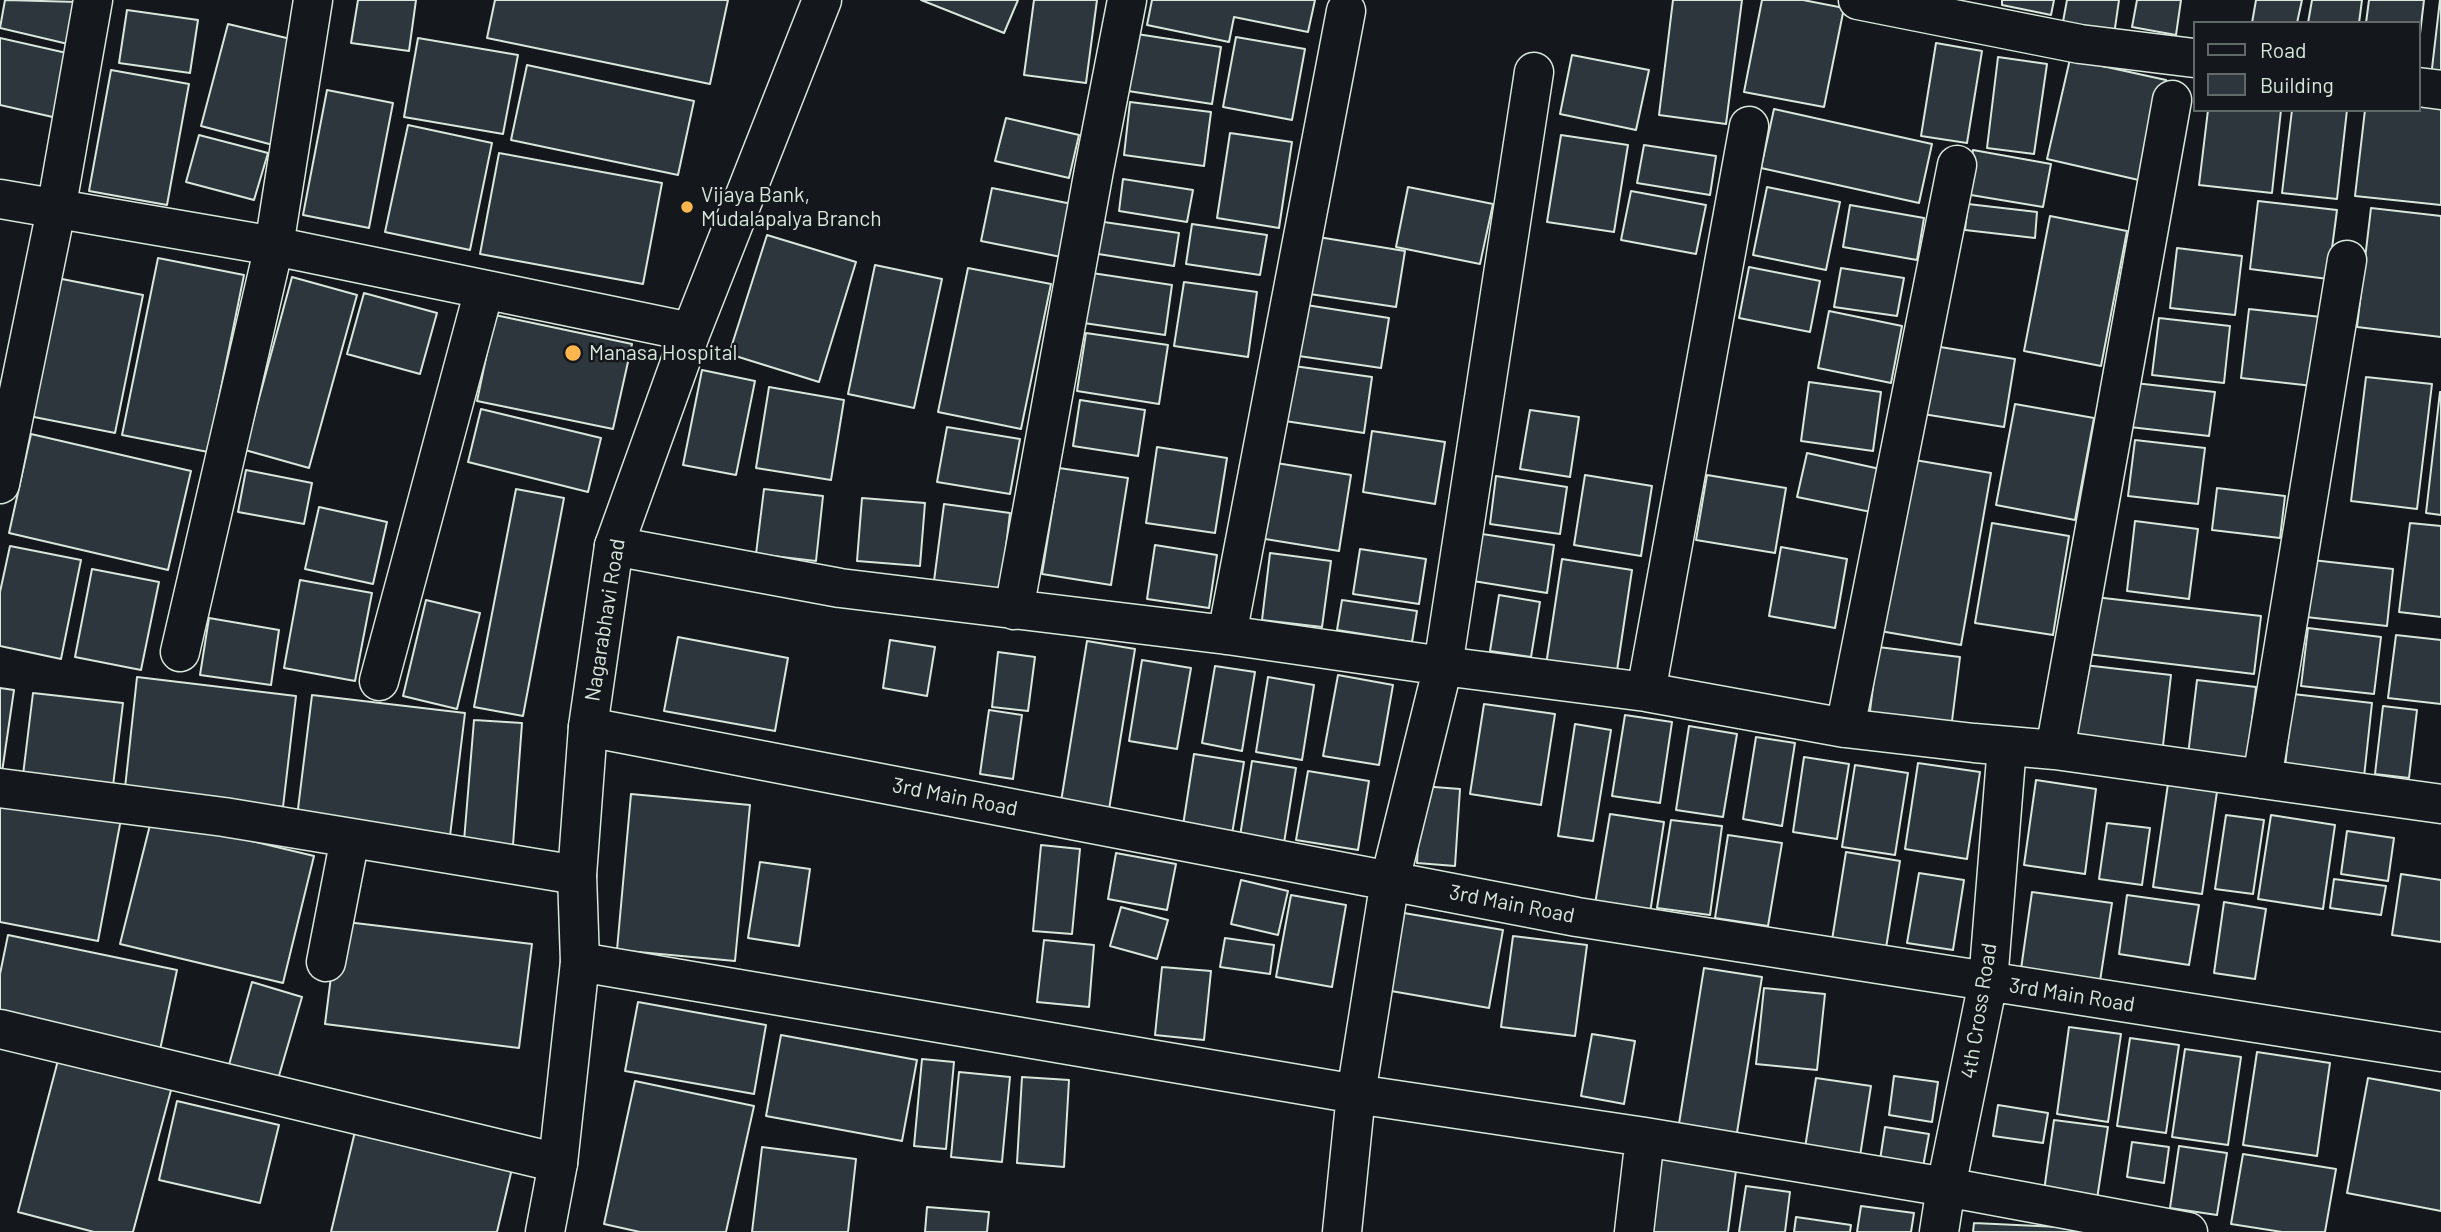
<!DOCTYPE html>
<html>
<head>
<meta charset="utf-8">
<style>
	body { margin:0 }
	#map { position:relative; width:2441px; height:1232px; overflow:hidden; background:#14181c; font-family:Barlow,sans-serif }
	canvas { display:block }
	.legend { position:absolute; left:2193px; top:21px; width:228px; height:91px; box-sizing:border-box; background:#14181c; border:2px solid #626a69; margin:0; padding:9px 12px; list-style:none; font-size:21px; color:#d8e6dc }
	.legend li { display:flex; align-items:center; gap:14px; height:35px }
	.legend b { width:35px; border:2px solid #626a69 }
</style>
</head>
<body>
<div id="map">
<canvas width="2441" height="1232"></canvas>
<ul class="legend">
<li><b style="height:9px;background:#14181c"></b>Road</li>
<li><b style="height:19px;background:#2c363c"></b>Building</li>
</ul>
</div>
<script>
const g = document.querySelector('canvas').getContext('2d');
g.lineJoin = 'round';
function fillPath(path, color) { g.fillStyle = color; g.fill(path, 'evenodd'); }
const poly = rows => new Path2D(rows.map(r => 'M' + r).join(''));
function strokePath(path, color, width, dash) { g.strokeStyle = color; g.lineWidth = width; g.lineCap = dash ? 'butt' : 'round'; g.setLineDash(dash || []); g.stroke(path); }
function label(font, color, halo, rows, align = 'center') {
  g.font = font + ' Barlow,sans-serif'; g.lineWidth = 5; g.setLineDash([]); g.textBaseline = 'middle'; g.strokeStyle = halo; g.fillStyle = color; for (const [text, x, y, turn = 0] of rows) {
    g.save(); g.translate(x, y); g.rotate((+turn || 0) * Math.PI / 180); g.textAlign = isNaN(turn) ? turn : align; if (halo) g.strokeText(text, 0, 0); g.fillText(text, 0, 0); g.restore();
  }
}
const building = poly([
	[5,0,78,2,68,44,0,28,5,0],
	[358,0,416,0,409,51,351,43,358,0],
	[495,0,728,0,710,84,487,38,495,0],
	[921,0,1018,0,1004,33,921,0],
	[1034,0,1097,0,1086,83,1024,75,1034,0],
	[1152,0,1315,0,1308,32,1234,17,1229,42,1147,25,1152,0],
	[1673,0,1742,0,1726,124,1659,115,1673,0],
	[1762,0,1803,0,1844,8,1824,107,1744,92,1762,0],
	[2002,0,2054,0,2051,15,2002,5,2002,0],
	[2067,0,2119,0,2114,35,2062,27,2067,0],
	[2137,0,2181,0,2176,35,2132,27,2137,0],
	[2256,0,2302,0,2297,23,2252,23,2256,0],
	[2312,0,2362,0,2359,23,2308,23,2312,0],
	[2369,0,2424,0,2418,51,2418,23,2366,23,2369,0],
	[2440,0,2441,0,2441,78,2431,77,2440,0],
	[127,10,198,20,190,73,119,63,127,10],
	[228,24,299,41,273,145,201,126,228,24],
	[1137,34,1221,47,1212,104,1128,91,1137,34],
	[1236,37,1305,49,1292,120,1223,107,1236,37],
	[0,38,71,54,57,118,0,105,0,38],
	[418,38,518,55,503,134,404,117,418,38],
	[1936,43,1982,51,1967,143,1921,136,1936,43],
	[1572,55,1649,70,1636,130,1560,114,1572,55],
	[1998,57,2047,64,2034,154,1987,148,1998,57],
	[2070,59,2166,80,2143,181,2047,159,2070,59],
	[527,65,694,101,678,175,511,140,527,65],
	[111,70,189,84,167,205,89,191,111,70],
	[327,90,393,103,369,228,303,215,327,90],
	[1130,102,1211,112,1204,166,1124,155,1130,102],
	[2418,103,2441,106,2441,205,2355,196,2365,110,2418,110,2418,103],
	[1774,109,1932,144,1919,203,1761,168,1774,109],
	[2208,110,2281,110,2272,193,2199,185,2208,110],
	[2292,110,2347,110,2337,199,2282,193,2292,110],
	[1006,118,1079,135,1069,178,995,161,1006,118],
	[408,125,492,143,470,250,385,232,408,125],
	[1230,133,1292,142,1279,228,1217,218,1230,133],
	[199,135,268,153,254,200,186,182,199,135],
	[1561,135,1628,145,1614,232,1547,222,1561,135],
	[1644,145,1716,156,1710,195,1637,183,1644,145],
	[1973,150,2051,164,2043,207,1965,194,1973,150],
	[499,153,662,183,643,284,480,254,499,153],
	[1123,179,1193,190,1187,222,1119,211,1123,179],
	[1408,187,1493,204,1480,264,1396,247,1408,187],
	[1767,187,1840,202,1826,270,1753,255,1767,187],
	[992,188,1072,204,1061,257,981,241,992,188],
	[1631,191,1706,205,1696,254,1621,240,1631,191],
	[2258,201,2337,210,2328,279,2250,269,2258,201],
	[1968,204,2037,212,2035,238,1965,230,1968,204],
	[1850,205,1924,218,1917,260,1843,247,1850,205],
	[2371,208,2441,216,2441,337,2357,327,2371,208],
	[2050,216,2127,231,2101,366,2024,351,2050,216],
	[1097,221,1179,233,1174,266,1092,253,1097,221],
	[1192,224,1267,235,1260,275,1186,264,1192,224],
	[767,235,856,262,819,382,729,354,767,235],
	[1312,236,1405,251,1396,307,1303,293,1312,236],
	[2177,248,2242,256,2235,315,2170,308,2177,248],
	[158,258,244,275,208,452,122,435,158,258],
	[875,265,942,279,914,408,848,394,875,265],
	[1749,267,1820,281,1810,332,1739,318,1749,267],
	[968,268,1051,284,1021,429,938,412,968,268],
	[1841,268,1904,278,1897,316,1834,307,1841,268],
	[1092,273,1172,285,1165,335,1084,323,1092,273],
	[292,277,357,295,309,468,245,450,292,277],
	[57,278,143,295,115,433,29,416,57,278],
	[1184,282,1257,292,1248,357,1174,346,1184,282],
	[364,293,437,313,420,374,347,354,364,293],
	[1300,304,1389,318,1381,368,1292,355,1300,304],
	[2249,309,2321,317,2313,386,2241,378,2249,309],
	[1829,311,1902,326,1891,383,1818,368,1829,311],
	[495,315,632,344,613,429,477,401,495,315],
	[2159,318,2230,326,2224,383,2152,375,2159,318],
	[1086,333,1168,345,1159,404,1077,391,1086,333],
	[1934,346,2015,359,2004,427,1923,414,1934,346],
	[1294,366,1372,377,1364,433,1285,421,1294,366],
	[702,370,755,381,736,475,683,465,702,370],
	[2366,377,2432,384,2417,509,2351,501,2366,377],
	[1809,382,1881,392,1873,451,1801,441,1809,382],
	[2126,382,2215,392,2209,436,2121,426,2126,382],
	[769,387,844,400,831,480,756,468,769,387],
	[2440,392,2441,392,2441,515,2426,513,2440,392],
	[1080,400,1145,410,1138,456,1073,446,1080,400],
	[2015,404,2094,418,2075,520,1996,505,2015,404],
	[481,409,601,438,588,492,468,462,481,409],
	[1530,410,1579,417,1570,477,1520,469,1530,410],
	[947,427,1020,439,1010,494,937,482,947,427],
	[1372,431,1445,442,1435,504,1363,492,1372,431],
	[31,434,191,471,168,570,9,533,31,434],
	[2135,440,2205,448,2198,504,2128,496,2135,440],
	[1157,447,1227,458,1215,533,1146,523,1157,447],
	[1807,453,1880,469,1871,512,1797,497,1807,453],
	[1909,459,1991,473,1961,645,1880,631,1909,459],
	[1270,462,1351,475,1339,551,1259,538,1270,462],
	[1059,468,1128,478,1111,585,1042,574,1059,468],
	[246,470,312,483,304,524,238,512,246,470],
	[1585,475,1652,486,1641,556,1574,545,1585,475],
	[1707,475,1786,488,1775,553,1696,540,1707,475],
	[1496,476,1567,487,1560,534,1490,524,1496,476],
	[2217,488,2285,496,2280,538,2212,530,2217,488],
	[516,489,564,498,523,716,474,707,516,489],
	[764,489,823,496,816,561,756,554,764,489],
	[862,498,925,503,920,566,857,561,862,498],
	[944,504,1010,513,1001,589,934,581,944,504],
	[319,507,387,522,373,584,305,569,319,507],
	[2135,521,2198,529,2189,599,2127,591,2135,521],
	[1992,523,2069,536,2053,635,1975,623,1992,523],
	[2410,523,2441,526,2441,617,2399,612,2410,523],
	[1469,532,1554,545,1547,593,1461,579,1469,532],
	[1155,545,1217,555,1209,608,1147,599,1155,545],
	[10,546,81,560,61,659,0,646,0,592,10,546],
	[1781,547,1847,559,1835,628,1769,616,1781,547],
	[1360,549,1426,559,1419,604,1353,594,1360,549],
	[1270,553,1331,561,1322,627,1262,620,1270,553],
	[1562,559,1632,570,1616,677,1546,665,1562,559],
	[2303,559,2393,569,2387,626,2297,616,2303,559],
	[92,569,159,582,141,670,75,657,92,569],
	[300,580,372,593,355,681,284,668,300,580],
	[1499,595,1540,602,1531,657,1490,651,1499,595],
	[2086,596,2261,616,2254,674,2079,653,2086,596],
	[426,600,480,613,457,709,403,696,426,600],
	[1342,600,1417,611,1412,642,1337,630,1342,600],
	[209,618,279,630,271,685,200,675,209,618],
	[2308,628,2381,637,2374,694,2301,686,2308,628],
	[2396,635,2441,640,2441,704,2388,698,2396,635],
	[678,637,788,658,775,731,664,711,678,637],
	[890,640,935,647,927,696,883,688,890,640],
	[1087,641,1135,649,1107,822,1059,814,1087,641],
	[1878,647,1960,657,1951,729,1869,719,1878,647],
	[998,652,1035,657,1028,711,992,707,998,652],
	[1142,660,1191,668,1177,749,1129,741,1142,660],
	[2084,665,2171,675,2162,754,2075,744,2084,665],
	[1215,666,1255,672,1242,751,1202,743,1215,666],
	[1338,675,1393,685,1379,765,1323,756,1338,675],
	[137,677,296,696,283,807,125,788,137,677],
	[1268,677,1314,685,1302,760,1256,752,1268,677],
	[2197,680,2256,687,2247,763,2188,755,2197,680],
	[0,688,14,690,1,779,0,779,0,688],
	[33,693,123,703,113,786,23,775,33,693],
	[2293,694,2372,703,2364,777,2285,767,2293,694],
	[312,695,465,713,450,836,297,817,312,695],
	[1484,704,1555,714,1541,805,1470,794,1484,704],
	[2383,706,2417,710,2409,778,2375,774,2383,706],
	[989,710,1022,715,1013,779,980,774,989,710],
	[1625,715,1672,722,1660,803,1612,796,1625,715],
	[474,720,522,723,513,845,464,841,474,720],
	[1575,724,1611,730,1593,841,1558,836,1575,724],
	[1689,726,1737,734,1723,817,1676,810,1689,726],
	[1756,737,1795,743,1782,826,1743,819,1756,737],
	[1194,754,1244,762,1231,840,1182,832,1194,754],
	[1804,757,1849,764,1837,839,1793,832,1804,757],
	[1252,761,1296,768,1284,843,1240,836,1252,761],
	[1918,763,1980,772,1967,859,1905,849,1918,763],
	[1855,765,1908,773,1895,855,1842,847,1855,765],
	[1308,771,1369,781,1358,850,1296,840,1308,771],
	[2169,777,2218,785,2202,894,2153,887,2169,777],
	[2036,780,2096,789,2085,874,2024,865,2036,780],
	[1421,786,1460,789,1455,866,1417,863,1421,786],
	[631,794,750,805,735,961,617,950,631,794],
	[0,796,121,819,98,941,0,922,0,796],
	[1610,814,1664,822,1650,913,1595,904,1610,814],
	[2226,815,2264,820,2253,894,2215,889,2226,815],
	[2271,815,2335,825,2323,909,2258,899,2271,815],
	[152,817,314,856,283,983,120,944,152,817],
	[1671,820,1722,826,1710,915,1657,908,1671,820],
	[2107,823,2150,828,2142,885,2099,879,2107,823],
	[2347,831,2394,838,2388,881,2341,874,2347,831],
	[1728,835,1782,843,1768,926,1715,918,1728,835],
	[1041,845,1080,849,1072,934,1033,931,1041,845],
	[1846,852,1900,861,1886,948,1832,940,1846,852],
	[1116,853,1176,864,1167,910,1108,899,1116,853],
	[760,862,810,869,799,946,748,938,760,862],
	[1919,873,1964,880,1953,950,1907,943,1919,873],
	[2401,874,2441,880,2441,942,2392,935,2401,874],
	[2334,879,2386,886,2381,915,2330,908,2334,879],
	[1241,880,1288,891,1278,935,1231,924,1241,880],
	[2032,892,2112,903,2100,981,2021,969,2032,892],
	[1291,895,1346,905,1332,987,1276,977,1291,895],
	[2127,895,2199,905,2189,965,2119,954,2127,895],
	[2224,902,2266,909,2255,979,2214,973,2224,902],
	[1121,907,1168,920,1157,959,1110,946,1121,907],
	[1404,913,1503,930,1489,1008,1391,991,1404,913],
	[338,921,532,944,519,1048,325,1024,338,921],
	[8,935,177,970,160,1050,0,1017,0,974,8,935],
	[1513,936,1587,945,1575,1036,1501,1027,1513,936],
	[1225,938,1274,945,1270,974,1220,967,1225,938],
	[1044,940,1094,945,1089,1007,1037,1002,1044,940],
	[1162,967,1211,971,1204,1040,1155,1035,1162,967],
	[1704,968,1762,977,1735,1145,1677,1136,1704,968],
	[252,982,302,997,276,1086,227,1072,252,982],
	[1764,988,1825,994,1817,1070,1756,1064,1764,988],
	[638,1002,766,1025,754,1094,625,1071,638,1002],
	[2069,1027,2121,1034,2108,1122,2057,1114,2069,1027],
	[1592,1034,1635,1041,1624,1104,1581,1096,1592,1034],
	[781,1035,917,1060,902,1141,766,1116,781,1035],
	[2130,1038,2179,1045,2166,1133,2117,1126,2130,1038],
	[61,1049,174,1079,133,1232,94,1232,18,1212,61,1049],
	[2185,1049,2241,1057,2228,1145,2172,1137,2185,1049],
	[2257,1052,2330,1063,2317,1156,2243,1145,2257,1052],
	[922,1059,954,1062,946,1149,914,1146,922,1059],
	[959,1072,1010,1077,1002,1162,951,1157,959,1072],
	[1894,1076,1938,1082,1932,1122,1889,1115,1894,1076],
	[1022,1077,1069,1080,1064,1167,1017,1163,1022,1077],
	[1816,1078,1871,1086,1860,1156,1805,1148,1816,1078],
	[2368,1078,2441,1091,2441,1211,2347,1193,2368,1078],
	[635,1081,754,1106,726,1232,640,1232,604,1224,635,1081],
	[177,1101,279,1125,260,1203,159,1180,177,1101],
	[1998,1105,2048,1113,2043,1143,1993,1136,1998,1105],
	[2054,1120,2108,1127,2097,1199,2044,1191,2054,1120],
	[357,1123,514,1160,497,1232,331,1232,357,1123],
	[1885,1127,1929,1134,1923,1167,1880,1160,1885,1127],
	[2132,1142,2169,1147,2164,1183,2127,1177,2132,1142],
	[2179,1146,2227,1153,2217,1215,2170,1208,2179,1146],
	[762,1147,856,1159,848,1232,752,1232,762,1147],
	[1661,1153,1737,1163,1728,1232,1650,1232,1661,1153],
	[2243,1154,2336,1169,2325,1232,2282,1232,2231,1224,2243,1154],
	[1746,1186,1790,1192,1785,1232,1739,1232,1746,1186],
	[1861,1206,1914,1213,1911,1232,1857,1232,1861,1206],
	[927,1207,989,1212,987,1232,925,1232,927,1207],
	[1796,1217,1851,1225,1850,1232,1794,1232,1796,1217],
	[1974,1223,2080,1228,2080,1232,1973,1232,1974,1223]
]);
fillPath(building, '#2c363c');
strokePath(building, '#d8e6dc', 2);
const street = poly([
	[1858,0,2080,44,2194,58],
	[2418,87,2441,90],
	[0,484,56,210,93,0],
	[614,546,840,588,1227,635,1443,666,1646,692,1845,728,1974,743,2055,750,2441,804],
	[1014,610,1094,170,1127,0],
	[1227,635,1346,11],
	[180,652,274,246,313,0],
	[379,681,484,290],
	[1646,692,1749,126],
	[588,727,1577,917,2441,1052],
	[1845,728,1957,165],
	[2055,750,2172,100],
	[2262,779,2347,260],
	[0,788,224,817,577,875],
	[326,962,350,838],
	[580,962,1356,1094,1645,1137,1946,1187,2188,1232],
	[0,1029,558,1163],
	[1342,1232,1356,1094,1390,880,1443,666,1534,72],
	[1634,1232,1645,1137],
	[1939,1232,1946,1187,1988,982,2007,746]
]);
const secondary = poly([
	[0,199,274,246,691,332],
	[545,1232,558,1163,580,962,577,875,588,727,614,546,691,332,822,0]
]);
strokePath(street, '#d8e6dc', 41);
strokePath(secondary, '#d8e6dc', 41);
strokePath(street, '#14181c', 38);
strokePath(secondary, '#14181c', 38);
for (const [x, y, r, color] of [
	[687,207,7,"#ffb74d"],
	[573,353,9,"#ffb74d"]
]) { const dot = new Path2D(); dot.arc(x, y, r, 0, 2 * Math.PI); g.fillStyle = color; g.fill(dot); strokePath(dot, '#14181c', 2.5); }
label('21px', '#d8e6dc', '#14181c', [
	["Vijaya Bank,",701,195],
	["Mudalapalya Branch",701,219],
	["Manasa Hospital",589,353]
], 'left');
label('21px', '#d8e6dc', '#14181c', [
	["Nagarabhavi Road",605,620,-81],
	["3rd Main Road",955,797,11],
	["3rd Main Road",1512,904,11],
	["3rd Main Road",2072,995,9],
	["4th Cross Road",1979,1011,-81]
]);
</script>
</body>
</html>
